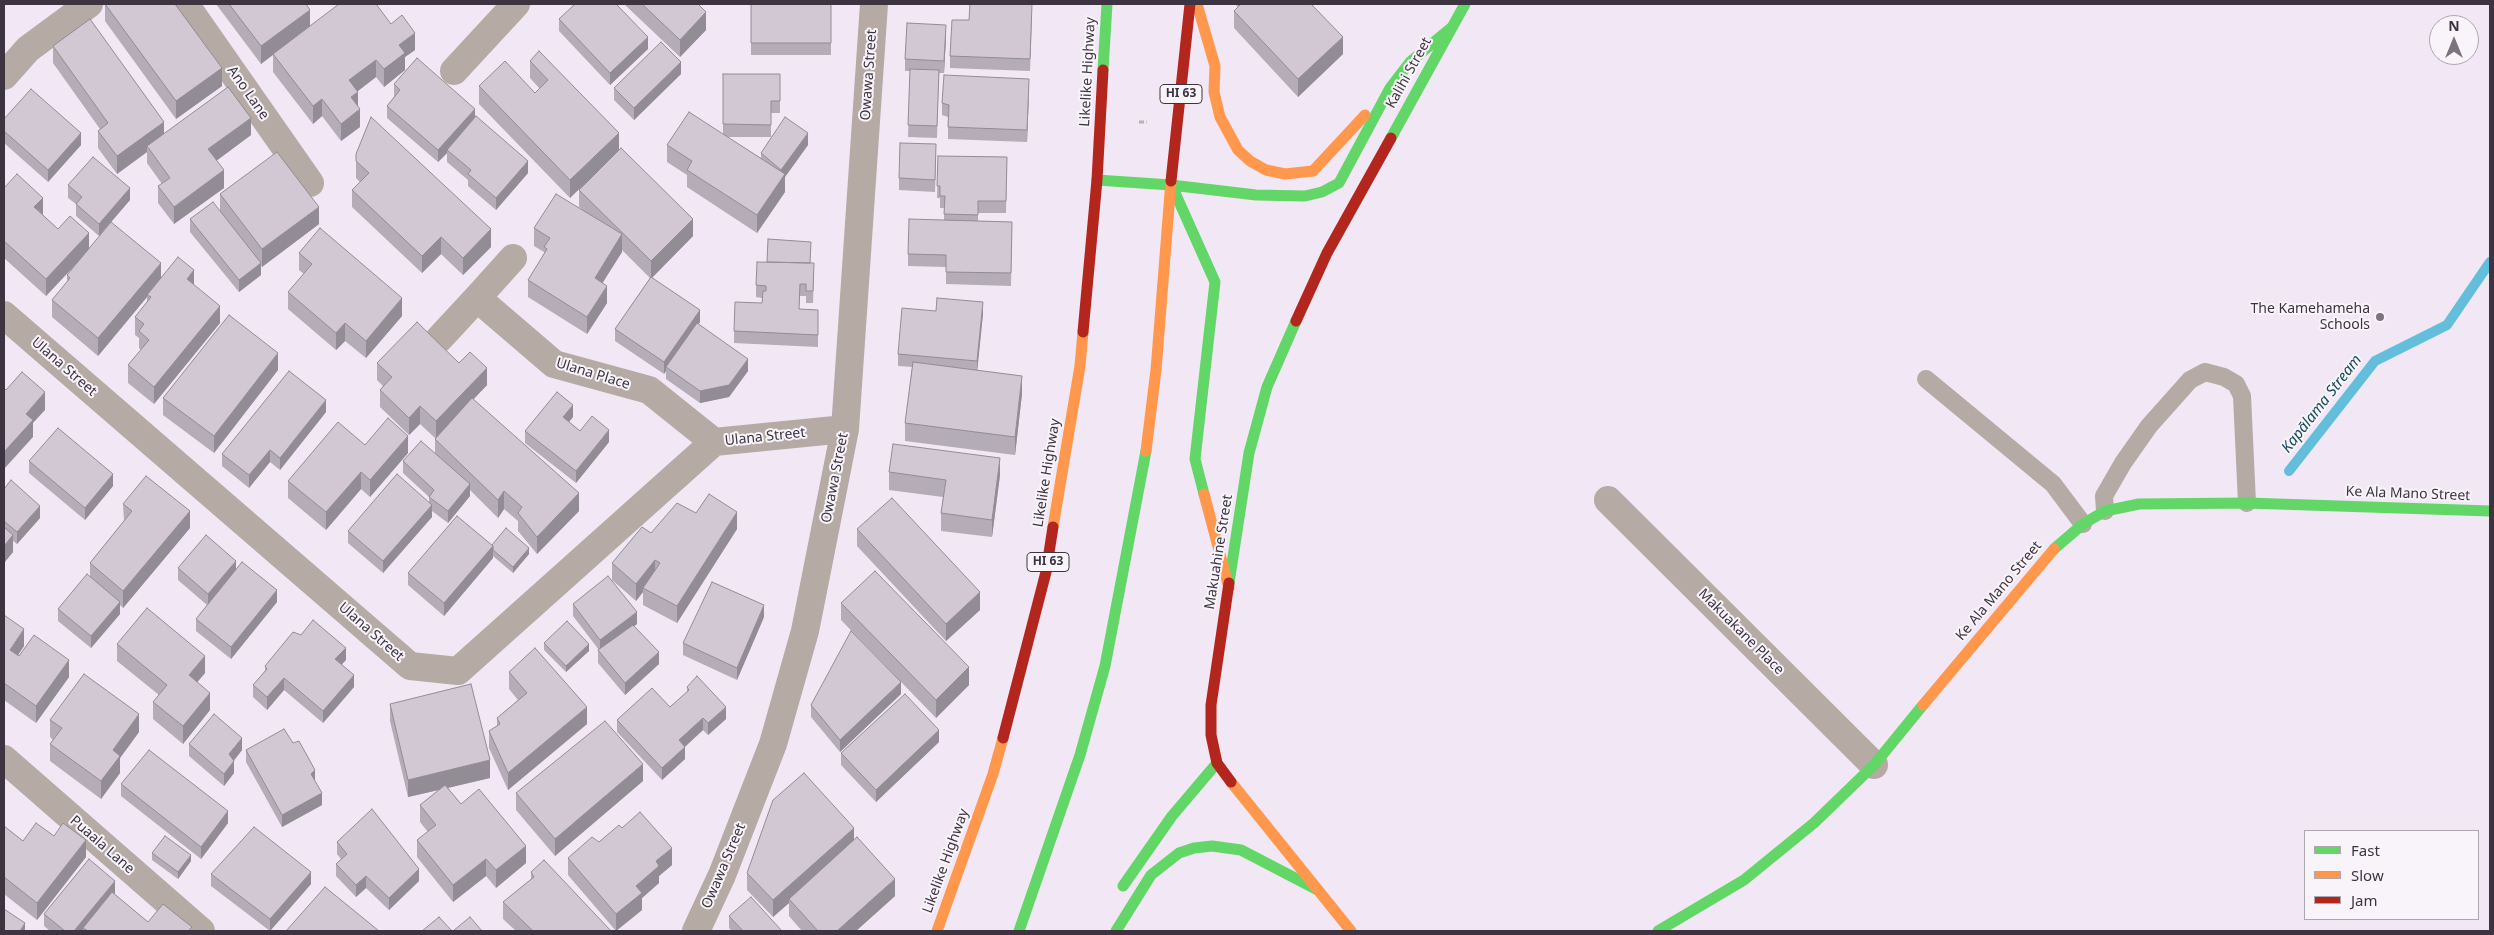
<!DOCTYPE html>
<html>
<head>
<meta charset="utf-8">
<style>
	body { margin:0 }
	#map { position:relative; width:2494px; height:935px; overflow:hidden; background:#f1e7f5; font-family:"Noto Sans",sans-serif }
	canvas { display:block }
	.frame { position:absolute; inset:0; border:5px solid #3d3441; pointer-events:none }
	.legend { position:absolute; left:2304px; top:830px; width:175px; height:90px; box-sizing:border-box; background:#f8f4fa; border:1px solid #ada7b0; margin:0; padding:6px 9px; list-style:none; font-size:15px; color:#3d3441 }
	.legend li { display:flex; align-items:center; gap:10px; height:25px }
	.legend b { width:25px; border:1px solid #ada7b0 }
	.north { position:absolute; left:2429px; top:15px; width:50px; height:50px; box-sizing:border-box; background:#f8f4fa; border:1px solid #ada7b0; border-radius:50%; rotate:0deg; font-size:14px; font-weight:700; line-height:20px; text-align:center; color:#3d3441 }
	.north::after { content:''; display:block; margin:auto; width:18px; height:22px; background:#7c7380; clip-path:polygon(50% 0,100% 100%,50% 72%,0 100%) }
</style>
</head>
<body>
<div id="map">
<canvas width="2494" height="935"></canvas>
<div class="frame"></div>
<ul class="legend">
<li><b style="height:6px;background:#63d668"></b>Fast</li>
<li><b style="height:6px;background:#ff974d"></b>Slow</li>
<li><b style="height:6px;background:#b3261e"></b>Jam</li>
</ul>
<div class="north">N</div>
</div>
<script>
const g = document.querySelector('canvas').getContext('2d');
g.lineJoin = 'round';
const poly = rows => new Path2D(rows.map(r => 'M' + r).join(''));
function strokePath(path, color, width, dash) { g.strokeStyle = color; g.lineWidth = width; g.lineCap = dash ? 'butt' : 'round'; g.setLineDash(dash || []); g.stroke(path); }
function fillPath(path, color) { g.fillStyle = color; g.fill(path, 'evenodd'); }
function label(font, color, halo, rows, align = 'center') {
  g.font = font + ' "Noto Sans",sans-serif'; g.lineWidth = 4; g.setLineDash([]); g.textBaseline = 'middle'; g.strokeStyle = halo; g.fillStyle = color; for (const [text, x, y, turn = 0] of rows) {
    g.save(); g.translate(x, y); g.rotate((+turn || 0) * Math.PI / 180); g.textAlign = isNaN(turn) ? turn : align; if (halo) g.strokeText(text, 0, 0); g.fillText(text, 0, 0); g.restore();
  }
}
strokePath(poly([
	[2289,471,2375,361,2447,325,2490,262]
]), '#62beda', 10);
strokePath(poly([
	[1139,122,1147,122]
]), '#bbb1b1', 3, [5, 2.5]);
strokePath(poly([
	[1926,379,2053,484,2083,524],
	[2105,511,2104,496,2123,463,2149,426,2190,380,2205,372,2224,377,2236,384,2242,396,2247,503]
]), '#b5aaa4', 18);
strokePath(poly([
	[185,4,310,183],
	[454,71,516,4],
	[4,76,28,49,89,4],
	[477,298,513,258],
	[4,315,410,666,458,671,714,442,845,429],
	[439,339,477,298,554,364,649,390,714,442],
	[1608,500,1874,765],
	[4,759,201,931],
	[696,931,722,875,773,744,805,631,845,429,874,4]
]), '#b5aaa4', 28);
strokePath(poly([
	[1103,70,1107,4],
	[1391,138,1465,4],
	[1097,180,1171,185,1256,195,1305,196,1322,192,1339,183,1390,88,1410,62,1451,28],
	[1172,186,1215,282,1195,459,1204,494],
	[2054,549,2083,524,2105,511,2139,504,2247,503,2490,511],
	[1229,583,1249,453,1267,387,1296,321],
	[1123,886,1172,816,1217,763],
	[1019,931,1080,755,1105,666,1146,451],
	[1116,931,1151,875,1179,853,1194,848,1212,846,1241,850,1316,889],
	[1658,931,1744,880,1814,823,1874,765,1923,705]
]), '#63d668', 11);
strokePath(poly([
	[1197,4,1215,66,1214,92,1220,117,1238,150,1250,161,1266,170,1285,174,1313,171,1365,115],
	[1146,451,1156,370,1171,181],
	[1204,494,1229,588],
	[1053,527,1080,366,1083,332],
	[1923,705,2054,549],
	[1231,782,1351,931],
	[937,931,993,774,1003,738]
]), '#ff974d', 11);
strokePath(poly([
	[1171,181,1190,4],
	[1296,321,1327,253,1391,138],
	[1083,332,1097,180,1103,70],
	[1229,583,1211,705,1211,735,1217,763,1231,782],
	[1003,738,1046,572,1053,527]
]), '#b3261e', 11);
fillPath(poly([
	[105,4,222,86,176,119,105,21],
	[216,4,306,4,310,26,391,24,415,50,405,57,405,70,384,87,376,77,357,91,358,107,360,127,341,141,322,116,313,124,273,72,273,54,261,64],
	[624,4,698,4,706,30,680,57],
	[751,4,831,4,831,55,751,55],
	[1235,4,1311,4,1343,54,1298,97,1234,28,1234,11,1238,7],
	[1032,16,1030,71,950,68,950,56],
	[559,19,648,49,610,85,559,31],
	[946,37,944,73,939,73,937,138,908,137,910,71,905,71,905,59],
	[53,46,164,134,251,135,216,161,224,188,174,224,158,203,158,186,162,184,147,163,147,152,117,174,98,148,98,131,100,129,53,63],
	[530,61,619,133,570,198,479,104,479,86,535,93,540,89,530,78],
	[681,74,634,120,614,100,614,88],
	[723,74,780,74,780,113,771,113,771,137,727,137,761,158,761,153,808,145,785,177,785,192,757,233,687,187,687,175,667,162,667,145,723,134],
	[394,84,475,118,528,173,496,210,468,186,468,180,447,162,447,153,438,162,387,118,387,106,394,97],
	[1029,91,1027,142,948,139,948,117,942,115,942,103],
	[4,119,81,145,48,182,4,143],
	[356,154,491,247,463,275,441,254,422,273,352,207,352,190,360,182,356,178],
	[936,156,935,192,899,190,899,178],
	[938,156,1007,157,1006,213,978,213,978,221,1012,222,1011,286,946,284,946,267,908,266,908,254,944,220,944,208,940,208,940,198,937,198],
	[68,185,130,200,99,236,76,216,76,204,68,198],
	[4,188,43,215,58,229,89,249,161,277,194,285,220,323,154,404,128,383,128,365,141,350,139,348,139,338,135,335,135,317,147,302,147,297,98,356,52,317,52,300,67,282,67,275,78,262,46,296,4,258],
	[579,190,693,236,652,277,700,322,698,324,748,371,729,397,700,403,666,379,666,371,664,374,615,341,615,329,650,278,622,250,622,252,602,283,607,303,587,334,528,297,528,280,544,254,544,252,534,246,534,228,582,209,579,207],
	[220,194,319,224,262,267,261,265,261,275,239,292,190,232,190,219,220,211],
	[299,253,402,316,366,358,345,341,336,350,288,309,288,292,304,274,299,270],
	[810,263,814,275,813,303,806,303,806,296,800,296,799,309,818,310,818,347,734,343,734,331,762,303,762,298,756,297,756,285],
	[936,311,983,314,977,370,1022,394,1015,455,905,441,905,423,912,367,898,366,898,354],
	[377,363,459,363,487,385,473,400,579,511,537,554,518,531,518,521,504,509,498,518,470,490,470,496,448,523,432,511,432,517,383,573,348,543,348,531,429,502,429,497,403,473,403,461,435,453,435,438,420,424,409,435,380,407,380,390,383,386,377,380],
	[278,370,214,453,163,415,163,398],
	[326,412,280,470,270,462,249,488,222,466,222,454],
	[573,417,569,422,580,431,609,442,576,483,525,443,525,431],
	[365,445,408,453,370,497,361,489,326,530,288,498,288,481],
	[29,461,113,486,85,520,29,473],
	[889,472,1000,475,992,537,941,531,941,513,943,497,889,490],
	[4,489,40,518,17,544,13,541,13,552,4,563],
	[123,504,190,528,123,608,120,605,120,614,91,648,58,621,58,609,90,576,90,563,124,521],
	[696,513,737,529,677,623,643,605,643,592,636,601,612,580,612,563,651,533],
	[857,529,980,610,946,641,857,546],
	[492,545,529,554,513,573,493,556,493,558,444,616,408,585,408,573],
	[178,568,236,569,277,602,231,659,196,631,196,619,207,605,178,580],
	[841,603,969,685,936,718,841,620],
	[573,604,637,624,634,626,659,664,625,695,598,663,598,650,599,650,573,616],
	[4,615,24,646,18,655,69,677,36,723,4,700],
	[764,617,737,680,683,655,683,643],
	[544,643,589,651,566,672,544,650],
	[117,644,205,673,197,682,210,710,183,744,153,719,153,702,159,695,117,661],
	[346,660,342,664,354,687,323,723,284,690,267,710,253,697,253,685,265,671,265,666],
	[509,672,587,724,508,790,489,748,489,731,497,726,497,718,518,700,509,689],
	[687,687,726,719,708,735,703,730,685,747,685,759,662,780,617,732,617,720,670,707,687,692],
	[901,694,840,752,811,717,811,705],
	[390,704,490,778,448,788,461,804,526,863,496,888,486,876,453,902,417,857,417,840,428,832,420,822,420,805,439,790,408,797,390,721],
	[50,720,139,732,120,758,120,773,101,799,50,761,50,744,53,740,50,737],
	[939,742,876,802,841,765,841,753],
	[189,744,242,750,234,761,234,773,224,786,189,756],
	[246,750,315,781,322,805,282,827,246,762],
	[643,781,555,856,516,810,516,793],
	[121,784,228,823,201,859,121,796],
	[4,826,23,841,54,836,86,857,37,920,4,894],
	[622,828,672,865,659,876,659,883,642,898,642,910,616,931,568,875,568,858,599,842],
	[854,840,895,896,856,931,802,931,789,916,789,903,773,917,747,890,747,873],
	[337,842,419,881,389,910,366,888,356,897,336,876,336,864,341,859,337,854],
	[152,853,191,861,178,879,152,860],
	[531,872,611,931,516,931,503,919,503,902,531,879],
	[211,874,311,884,270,931,211,886],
	[115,893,114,894,148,922,192,931,50,931,44,926,44,914],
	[729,916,782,931,732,931,729,928]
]), '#b4acb6');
fillPath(poly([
	[310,10,310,27,261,64,261,46],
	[706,12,706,30,680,57,680,40],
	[946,25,946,37,944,73,944,61],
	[415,33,415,50,405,57,405,70,384,87,384,69,399,45],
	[648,37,648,49,610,85,610,73],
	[1343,37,1343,54,1298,97,1298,79],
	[376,60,376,77,349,98,349,80],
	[681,62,681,74,634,120,634,108],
	[222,68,222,86,176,119,176,101],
	[1029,79,1029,91,1027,142,1027,130],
	[358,92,358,109,351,97],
	[322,99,322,116,313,124,313,106],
	[360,109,360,127,341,141,341,124],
	[475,109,475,121,447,150,447,153,438,162,438,150],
	[251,118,251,135,208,167,208,149],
	[164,122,164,140,147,146,147,152,117,174,117,156],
	[81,133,81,145,48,182,48,170],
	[619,133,619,151,570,198,570,180],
	[808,133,808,145,785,177,785,192,757,233,757,215,781,180,781,170],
	[528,161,528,173,496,210,496,198],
	[224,170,224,188,174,224,174,207],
	[130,188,130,200,99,236,99,224],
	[43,198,43,215,34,207],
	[319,207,319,224,262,267,262,249],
	[693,219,693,236,651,279,651,261],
	[491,229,491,247,463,275,463,258],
	[89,233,89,250,46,296,46,279],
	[622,234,622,252,595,295,595,278],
	[441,237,441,254,422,273,422,256],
	[161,263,161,281,147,295,147,297,98,356,98,338],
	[261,263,261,275,239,292,239,280],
	[194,270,194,288,187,279],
	[607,286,607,303,587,334,587,317],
	[402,298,402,316,366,358,366,341],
	[983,302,983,314,977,373,977,361],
	[220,306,220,323,154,404,154,387],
	[700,310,700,322,668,368,666,367,666,371,664,374,664,362],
	[345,323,345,341,336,350,336,333],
	[278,353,278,370,214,453,214,436],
	[748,359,748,371,729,397,700,403,700,391],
	[487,368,487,385,436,438,436,421],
	[1022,376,1022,394,1015,455,1015,437],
	[45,392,45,410,33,423,33,437,4,469,4,452,26,414],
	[326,400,326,412,280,470,280,458],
	[573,405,573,417,563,429,563,417],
	[420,406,420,424,409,435,409,418],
	[609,430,609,442,576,483,576,471],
	[408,436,408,453,370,497,370,480],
	[270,450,270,462,249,488,249,475],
	[1000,458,1000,475,992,537,992,520],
	[361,472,361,489,326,530,326,512],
	[113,474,113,486,85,520,85,508],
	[470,484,470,496,448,523,448,511],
	[504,491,504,509,498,518,498,500],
	[579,493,579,511,537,554,537,537],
	[432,505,432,517,383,573,383,561],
	[40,506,40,518,17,544,17,532],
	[190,511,190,528,123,608,123,591],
	[737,512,737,529,677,623,677,606],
	[13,535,13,552,4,563,4,546],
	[493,546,493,558,444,616,444,603],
	[529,548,529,554,513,573,513,567],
	[655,560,655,577,643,588,643,592,636,601,636,584],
	[236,561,236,573,208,606,208,594],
	[277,590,277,602,231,659,231,647],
	[980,592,980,610,946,641,946,624],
	[120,602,120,614,91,648,91,636],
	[764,605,764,617,737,680,737,668],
	[637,612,637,624,600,652,600,640],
	[24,629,24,646,10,667,10,650],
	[589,644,589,651,566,672,566,666],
	[346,648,346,660,335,671,335,659],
	[659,652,659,664,625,695,625,683],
	[205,656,205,673,189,692,189,675],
	[69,660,69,677,36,723,36,706],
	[969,667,969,685,936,718,936,700],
	[354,675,354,687,323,723,323,711],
	[284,678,284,690,267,710,267,697],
	[901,682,901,694,840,752,840,740],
	[210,693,210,710,183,744,183,726],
	[587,707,587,724,508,790,508,773],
	[726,707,726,719,708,735,708,723],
	[139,714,139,732,120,758,120,773,101,799,101,781,113,750],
	[703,718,703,730,679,752,679,740],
	[939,730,939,742,876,802,876,790],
	[242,738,242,750,229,766,229,754],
	[685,747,685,759,662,780,662,768],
	[490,760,490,778,408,797,408,780],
	[234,761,234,773,224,786,224,774],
	[643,764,643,781,555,856,555,839],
	[315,770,315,782,311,774],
	[322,793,322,805,282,827,282,815],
	[228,811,228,823,201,859,201,847],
	[854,828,854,845,789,899,789,903,773,917,773,900],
	[86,840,86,857,37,920,37,903],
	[526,846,526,863,496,888,496,870],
	[672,848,672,865,659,876,659,883,642,898,642,910,616,931,616,914,636,886,656,861],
	[191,855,191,861,178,879,178,872],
	[486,859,486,876,453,902,453,885],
	[419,869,419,881,389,910,389,898],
	[311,872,311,884,270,931,270,919],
	[366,876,366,888,356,897,356,885],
	[895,879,895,896,856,931,837,931],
	[115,881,115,893,85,929,83,928,83,931,74,931],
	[25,923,25,931,20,931]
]), '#928c94');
const building = poly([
	[105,4,175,4,222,68,176,101,105,4],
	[229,4,306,4,310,10,261,46,229,4],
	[339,4,376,4,391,24,402,15,415,33,399,45,405,53,384,69,376,60,349,80,358,92,351,97,360,109,341,124,322,99,313,106,273,54,339,4],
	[575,4,616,4,648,37,610,73,559,19,575,4],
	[642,4,698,4,706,12,680,40,642,4],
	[751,4,831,4,831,43,751,43,751,4],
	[970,4,1032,4,1030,59,950,56,952,20,969,20,970,4],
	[1241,4,1311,4,1343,37,1298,79,1234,11,1241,4],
	[90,19,164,122,117,156,98,131,108,123,53,46,90,19],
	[907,23,946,25,944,61,905,59,907,23],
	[661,42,681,62,634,108,614,88,661,42],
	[539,51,619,133,570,180,479,86,505,61,535,93,548,80,530,61,539,51],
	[417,58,475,109,438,150,387,106,400,90,394,84,417,58],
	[910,69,939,70,937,126,908,125,910,69],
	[723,74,780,74,780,101,771,101,771,125,723,124,723,74],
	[944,75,1029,79,1027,130,948,127,949,105,942,103,944,75],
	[228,87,251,118,208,149,224,170,174,207,158,186,170,178,147,146,228,87],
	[31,89,81,133,48,170,4,131,4,119,31,89],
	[689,112,785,174,757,215,687,170,692,161,667,145,689,112],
	[476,116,528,161,496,198,468,174,471,170,447,150,476,116],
	[371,117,491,229,463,258,441,237,422,256,352,190,369,173,356,161,356,154,371,117],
	[785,117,808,133,781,170,761,153,785,117],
	[900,143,936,144,935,180,899,178,900,143],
	[621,148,693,219,651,261,579,190,621,148],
	[277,152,319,207,262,249,220,194,277,152],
	[938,156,1007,157,1006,201,978,201,978,215,944,214,945,196,940,196,940,186,937,186,938,156],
	[93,157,130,188,99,224,76,204,82,197,68,185,93,157],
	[17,174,43,198,34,207,58,229,70,216,89,233,46,279,4,241,4,188,17,174],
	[556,194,622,234,595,278,607,286,587,317,528,280,547,249,544,247,550,238,534,228,556,194],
	[213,202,261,263,239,280,190,219,213,202],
	[909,219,1012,222,1011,273,946,272,946,255,908,254,909,219],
	[111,222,161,263,98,338,52,300,70,278,67,275,111,222],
	[320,228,402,298,366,341,345,323,336,333,288,292,312,264,299,253,320,228],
	[768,239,811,242,810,263,767,262,768,239],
	[178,257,194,270,187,279,220,306,154,387,128,365,149,340,139,331,144,324,135,317,151,297,147,295,178,257],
	[757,262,814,263,813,291,806,291,806,284,800,284,799,309,818,310,818,335,734,331,735,302,762,303,763,291,766,291,766,286,756,285,757,262],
	[651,277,700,310,664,362,615,329,651,277],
	[937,298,983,302,977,361,898,354,902,308,936,311,937,298],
	[229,315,278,353,214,436,163,398,229,315],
	[417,322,459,363,470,352,487,368,436,421,420,406,409,418,380,390,392,377,377,363,417,322],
	[697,323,748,359,729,385,700,391,666,367,697,323],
	[913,362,1022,376,1015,437,905,423,913,362],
	[289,371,326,400,280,458,270,450,249,475,222,454,289,371],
	[22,372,45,392,26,414,33,420,4,452,4,388,6,390,22,372],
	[557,392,573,405,563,417,580,431,592,416,609,430,576,471,525,431,557,392],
	[472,398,579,493,537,537,518,513,522,507,504,491,498,500,435,439,472,398],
	[388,418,408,436,370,480,361,472,326,512,288,481,338,422,365,445,388,418],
	[58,428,113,474,85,508,29,461,58,428],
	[421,441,470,484,448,511,429,497,434,490,403,461,421,441],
	[893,444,1000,458,992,520,941,513,946,480,889,472,893,444],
	[397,474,432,505,383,561,348,531,397,474],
	[146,476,190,511,123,591,90,563,132,511,123,504,146,476],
	[11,480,40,506,17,532,4,521,4,489,11,480],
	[709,494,737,512,677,606,643,588,660,563,655,560,636,584,612,563,642,527,651,533,677,503,696,513,709,494],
	[892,498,980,592,946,624,857,529,892,498],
	[457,516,493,546,444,603,408,573,457,516],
	[4,527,13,535,4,546,4,527],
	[506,528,529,548,513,567,493,550,493,546,492,545,506,528],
	[206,535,236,561,208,594,178,568,206,535],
	[242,562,277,590,231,647,196,619,242,562],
	[875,571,969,667,936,700,841,603,875,571],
	[87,574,120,602,91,636,58,609,87,574],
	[608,576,637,612,600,640,573,604,608,576],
	[712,582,764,605,737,668,683,643,712,582],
	[147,608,205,656,189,675,210,693,183,726,153,702,167,685,117,644,147,608],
	[4,615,24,629,10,650,19,656,34,635,69,660,36,706,4,683,4,615],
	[313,620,346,648,335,659,354,675,323,711,284,678,267,697,253,685,267,669,265,666,293,632,301,635,313,620],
	[567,621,589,644,566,666,544,643,567,621],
	[633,625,659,652,625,683,598,650,633,625],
	[851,631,901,682,840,740,811,705,851,631],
	[535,648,587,707,508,773,489,731,500,724,497,718,527,693,509,672,535,648],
	[84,674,139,714,113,750,120,756,101,781,50,744,62,728,50,720,84,674],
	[697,676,726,707,708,723,703,718,679,740,685,747,662,768,617,720,652,688,670,707,689,690,687,687,697,676],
	[471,684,490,760,408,780,390,704,471,684],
	[905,694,939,730,876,790,841,753,905,694],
	[214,714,242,738,229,754,234,761,224,774,189,744,214,714],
	[605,721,643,764,555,839,516,793,605,721],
	[284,729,293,743,299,741,315,770,311,774,322,793,282,815,246,750,284,729],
	[149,750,228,811,201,847,121,784,149,750],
	[804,773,854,828,773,900,747,873,773,800,804,773],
	[445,785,461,804,479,789,526,846,496,870,486,859,453,885,417,840,436,825,420,805,445,785],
	[372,809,419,869,389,898,366,876,356,885,336,864,347,854,337,842,372,809],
	[640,812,672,848,656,861,659,866,636,886,642,893,616,914,568,858,592,837,599,842,619,825,622,828,640,812],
	[36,823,54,836,63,823,86,840,37,903,4,877,4,826,23,841,36,823],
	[254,827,311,872,270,919,211,874,254,827],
	[165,836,191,855,178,872,152,853,165,836],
	[857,837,895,879,837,931,818,931,789,899,857,837],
	[89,859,115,881,74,931,65,931,44,914,89,859],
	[544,860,611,931,533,931,503,902,534,877,531,872,544,860],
	[325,887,379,931,286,931,325,887],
	[112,892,148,922,163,904,192,927,188,931,88,931,83,928,112,892],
	[751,897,782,931,743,931,729,916,751,897],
	[4,909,25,923,20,931,4,931,4,909],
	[439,917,452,931,422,931,439,917],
	[470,917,482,931,453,931,470,917]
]);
fillPath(building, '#d1c8d4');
strokePath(building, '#928c94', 1);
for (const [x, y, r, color] of [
	[2380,317,5,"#7c7380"]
]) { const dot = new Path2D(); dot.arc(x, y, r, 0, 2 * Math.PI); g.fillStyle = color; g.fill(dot); strokePath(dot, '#f8f4fa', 2); }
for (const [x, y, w] of [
	[1181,94,42],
	[1048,562,42]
]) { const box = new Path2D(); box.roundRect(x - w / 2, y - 9.5, w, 19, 4); g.fillStyle = '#f8f4fa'; g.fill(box); strokePath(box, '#3d3441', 1); }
label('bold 12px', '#3d3441', null, [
	["HI 63",1181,94],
	["HI 63",1048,562]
]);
label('14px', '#3d3441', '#f8f4fa', [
	["Likelike Highway",1088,72,-87],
	["Kalihi Street",1409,73,-61],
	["Owawa Street",869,75,-86],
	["Ano Lane",248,93,55],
	["Ulana Street",64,367,41],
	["Ulana Place",593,374,17],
	["Ulana Street",765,437,-6],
	["Likelike Highway",1047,473,-81],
	["Owawa Street",835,478,-79],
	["Ke Ala Mano Street",2408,494,2],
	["Makuahine Street",1219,552,-81],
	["Ke Ala Mano Street",1999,591,-50],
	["Ulana Street",371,632,41],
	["Makuakane Place",1741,632,45],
	["Puaala Lane",102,845,41],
	["Likelike Highway",946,861,-70],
	["Owawa Street",724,866,-67]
]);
label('14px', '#3d3441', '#f8f4fa', [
	["The Kamehameha",2370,309],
	["Schools",2370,325]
], 'right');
label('italic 15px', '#184c5b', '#f8f4fa', [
	["Kapālama Stream",2322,404,-52]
]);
</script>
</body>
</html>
